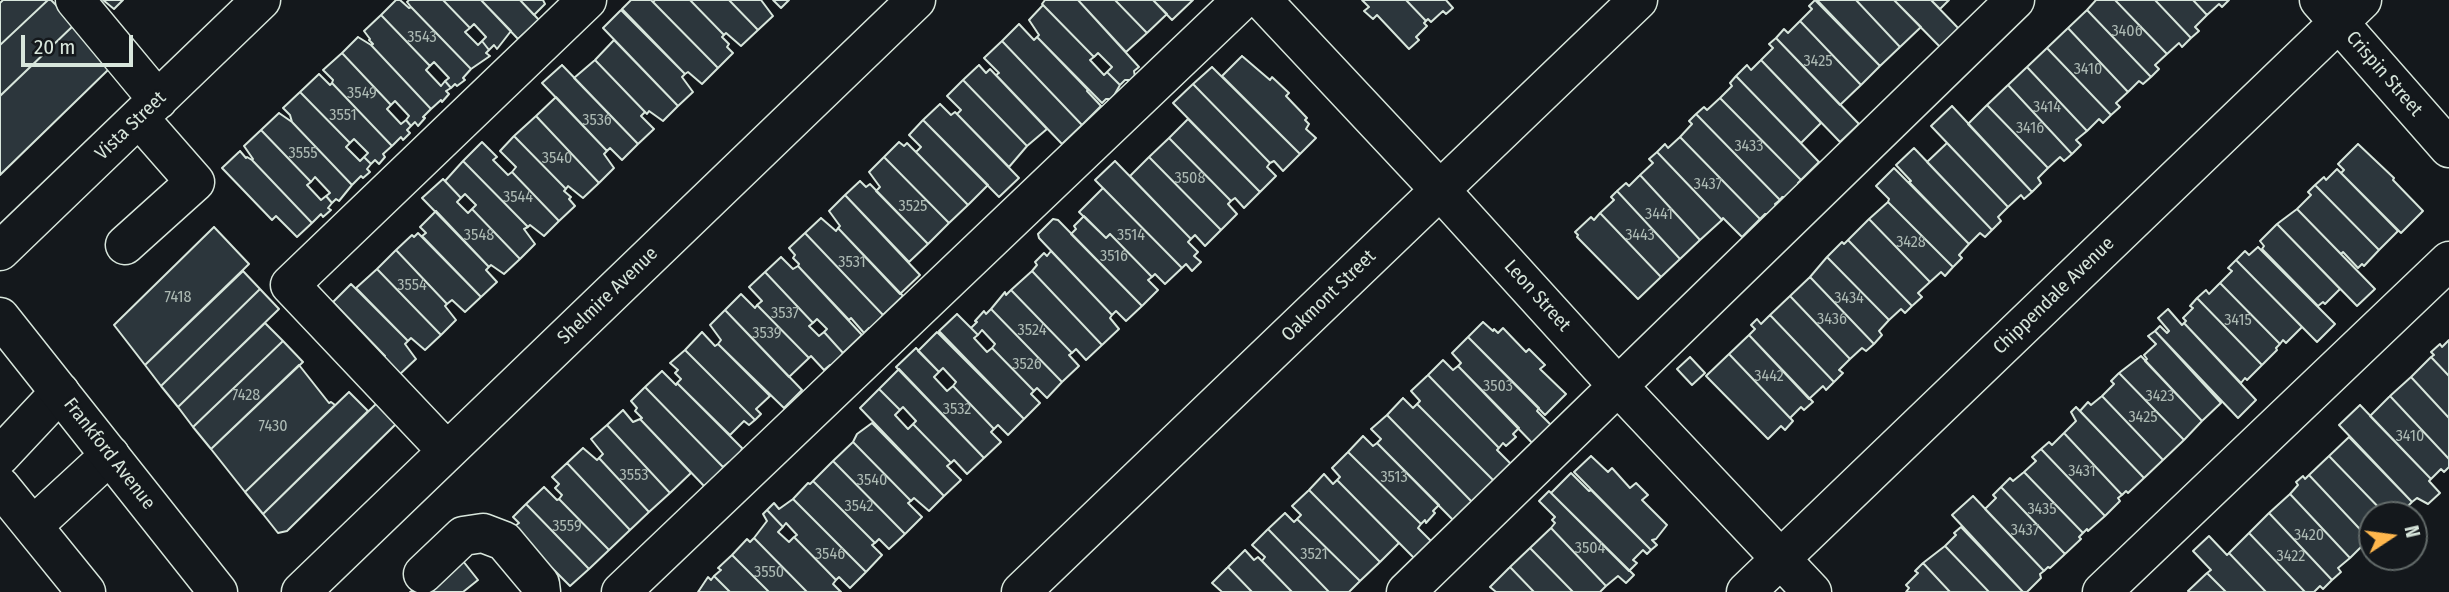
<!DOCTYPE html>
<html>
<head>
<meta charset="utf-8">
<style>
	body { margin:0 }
	#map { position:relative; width:2449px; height:592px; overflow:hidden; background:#14181c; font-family:"Fira Sans Condensed",sans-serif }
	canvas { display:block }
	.north { position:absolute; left:2358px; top:501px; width:70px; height:70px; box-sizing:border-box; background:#14181c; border:2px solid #626a69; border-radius:50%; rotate:77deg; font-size:19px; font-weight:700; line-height:28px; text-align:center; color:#d8e6dc }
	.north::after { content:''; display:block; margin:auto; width:24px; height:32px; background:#ffb74d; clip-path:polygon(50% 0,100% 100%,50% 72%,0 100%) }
	.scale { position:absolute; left:21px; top:35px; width:112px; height:32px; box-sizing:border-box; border:4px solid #d8e6dc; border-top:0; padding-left:9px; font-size:21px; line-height:24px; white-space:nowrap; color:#d8e6dc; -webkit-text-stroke:5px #14181c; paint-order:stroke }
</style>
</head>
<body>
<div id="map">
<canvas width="2449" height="592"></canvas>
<div class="north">N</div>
<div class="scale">20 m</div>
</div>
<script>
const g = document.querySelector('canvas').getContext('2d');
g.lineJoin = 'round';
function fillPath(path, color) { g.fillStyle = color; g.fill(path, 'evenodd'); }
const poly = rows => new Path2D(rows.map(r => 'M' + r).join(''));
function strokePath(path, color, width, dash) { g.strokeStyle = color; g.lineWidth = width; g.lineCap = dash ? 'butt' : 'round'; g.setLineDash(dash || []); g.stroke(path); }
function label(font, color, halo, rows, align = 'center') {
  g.font = font + ' "Fira Sans Condensed",sans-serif'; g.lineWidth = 5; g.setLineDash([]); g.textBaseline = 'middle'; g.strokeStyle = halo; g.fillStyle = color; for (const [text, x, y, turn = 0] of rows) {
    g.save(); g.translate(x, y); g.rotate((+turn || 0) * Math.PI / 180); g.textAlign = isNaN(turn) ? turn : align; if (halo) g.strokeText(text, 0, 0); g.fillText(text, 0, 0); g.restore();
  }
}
const building = poly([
	[3,0,48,0,0,45,0,3,3,0],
	[48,0,51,0,75,24,0,96,0,45,48,0],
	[103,0,123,0,114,9,103,0],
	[396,0,400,0,409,8,411,7,471,69,463,78,465,80,457,86,455,84,451,88,445,81,449,78,434,62,430,66,381,15,396,0],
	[409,0,443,0,470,28,465,32,478,45,482,41,489,50,486,53,490,56,471,69,411,7,407,2,409,0],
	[443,0,481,0,511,31,497,49,494,45,489,50,482,41,486,37,474,24,470,28,443,0],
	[481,0,520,0,539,20,518,39,481,0],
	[520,0,543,0,545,4,534,15,520,0],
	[631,0,651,0,718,68,702,84,688,72,685,74,622,9,631,0],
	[655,0,690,0,724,35,722,37,729,44,727,47,733,53,718,68,653,2,655,0],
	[690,0,729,0,758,30,741,46,726,33,724,35,690,0],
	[729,0,761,0,773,16,758,30,729,0],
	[773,0,789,0,781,8,773,0],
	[1045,0,1078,0,1139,67,1134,71,1135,77,1131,80,1125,80,1120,85,1107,72,1112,67,1098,53,1094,57,1042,4,1045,0],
	[1078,0,1115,0,1147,33,1126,52,1078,0],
	[1115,0,1153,0,1167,14,1147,33,1115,0],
	[1153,0,1193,0,1172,20,1153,0],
	[1362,0,1406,0,1426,21,1424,23,1427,26,1416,37,1419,40,1409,49,1377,15,1373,19,1364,11,1369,7,1362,0],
	[1406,0,1446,0,1453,8,1446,14,1443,11,1431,22,1428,19,1426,21,1406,0],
	[1815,0,1880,66,1861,85,1800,21,1812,9,1809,6,1815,0],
	[1817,0,1856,0,1900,47,1880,66,1817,0],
	[1856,0,1894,0,1921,27,1900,47,1856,0],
	[1894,0,1931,0,1961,31,1943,50,1894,0],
	[1931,0,1949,0,1940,9,1931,0],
	[2096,0,2115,0,2167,54,2155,65,2159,69,2151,77,2087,10,2096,0],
	[2115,0,2155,0,2191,38,2182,47,2179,43,2167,54,2115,0],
	[2155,0,2193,0,2207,15,2195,27,2199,31,2191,38,2155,0],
	[2193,0,2229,0,2222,7,2219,4,2207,15,2193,0],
	[1043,5,1094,57,1090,60,1104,75,1107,72,1120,85,1112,99,1106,99,1102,103,1037,37,1039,35,1029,20,1043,5],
	[621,10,685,74,682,77,693,92,678,106,603,28,621,10],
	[2087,10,2151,77,2143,84,2139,81,2128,92,2068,28,2087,10],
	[381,15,430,66,426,70,441,86,445,81,451,88,446,91,449,94,442,102,441,100,431,109,371,45,373,44,369,40,370,39,364,31,381,15],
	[1800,21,1861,85,1840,105,1776,38,1784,29,1788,33,1800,21],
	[75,24,110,68,0,175,0,96,75,24],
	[1019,24,1034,40,1037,37,1088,90,1087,91,1101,106,1082,125,1002,41,1019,24],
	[2068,28,2128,92,2116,103,2120,107,2111,115,2047,48,2068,28],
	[358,37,371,45,431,109,423,117,425,118,418,126,415,122,411,126,406,120,409,116,395,101,391,105,342,53,358,37],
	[1776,38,1859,124,1840,142,1761,60,1773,48,1769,44,1776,38],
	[614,40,678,106,663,121,649,111,647,114,595,60,614,40],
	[1002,41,1082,125,1062,144,996,75,999,73,984,58,1002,41],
	[2047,48,2111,115,2103,123,2099,119,2087,131,2027,67,2047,48],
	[342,53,391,105,387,109,401,124,406,120,411,126,407,130,410,133,403,140,401,137,392,146,332,83,333,80,323,70,342,53],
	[1242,56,1270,80,1272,77,1289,93,1286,96,1307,118,1305,120,1309,124,1306,129,1316,138,1300,154,1222,76,1242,56],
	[595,60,645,112,641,116,654,129,638,144,574,78,595,60],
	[1761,60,1821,123,1801,143,1736,76,1747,65,1751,70,1761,60],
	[562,65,638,144,622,160,610,148,607,151,542,83,562,65],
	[979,65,986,73,990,69,1047,129,1027,146,963,80,979,65],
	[1212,67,1300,154,1283,171,1274,161,1270,163,1193,84,1212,67],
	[2027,67,2087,131,2076,140,2081,145,2072,154,2008,85,2027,67],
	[319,74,330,85,332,83,392,146,383,154,385,157,379,164,375,160,371,164,364,157,368,153,354,139,350,143,300,92,319,74],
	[1736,76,1819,162,1801,180,1720,98,1732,86,1730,83,1736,76],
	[963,80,1027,146,1009,167,957,114,961,110,947,96,963,80],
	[1193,84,1270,163,1267,167,1276,176,1260,192,1173,103,1193,84],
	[2008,85,2072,154,2064,161,2060,157,2048,168,1987,105,2008,85],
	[300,92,350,143,346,147,360,161,364,157,371,164,367,169,370,172,363,178,361,176,352,185,292,122,290,115,283,108,300,92],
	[556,97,607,151,604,154,614,168,599,183,536,116,556,97],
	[1720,98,1801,180,1798,183,1797,191,1791,197,1782,197,1780,200,1696,114,1704,107,1707,110,1720,98],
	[940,104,951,115,955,112,1019,178,999,197,923,120,940,104],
	[1987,105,2048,168,2038,178,2041,183,2032,192,1968,124,1987,105],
	[1952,106,2032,192,2024,199,2021,195,2008,207,1931,126,1952,106],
	[279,113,292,122,352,185,339,201,336,199,332,203,326,196,330,193,315,177,311,182,261,130,279,113],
	[1696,114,1780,200,1775,204,1777,209,1771,214,1765,214,1760,219,1680,137,1692,124,1689,121,1696,114],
	[536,116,599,183,583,198,568,186,566,189,514,136,536,116],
	[1188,119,1260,192,1244,208,1235,198,1231,201,1169,138,1188,119],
	[923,120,988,185,968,205,916,152,921,147,909,135,923,120],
	[261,130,311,182,307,185,321,200,326,196,332,203,328,208,331,210,323,217,321,214,312,223,252,160,253,159,244,146,261,130],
	[514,136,566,189,564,191,571,197,569,199,575,206,559,221,512,172,516,167,500,151,514,136],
	[1680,137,1760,219,1742,237,1723,218,1722,220,1657,152,1665,144,1668,148,1680,137],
	[1169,138,1231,201,1228,204,1237,214,1221,230,1149,157,1169,138],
	[482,142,497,157,493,160,508,175,512,172,559,221,544,236,530,225,528,227,463,161,482,142],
	[899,142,904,146,907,143,968,205,949,223,884,157,899,142],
	[1947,143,2008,207,1998,217,2001,221,1992,230,1927,162,1947,143],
	[2358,144,2394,178,2393,180,2423,211,2401,233,2341,173,2344,170,2338,164,2358,144],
	[1914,148,1992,230,1985,237,1980,233,1969,244,1909,182,1911,181,1896,165,1914,148],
	[240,151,246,158,247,157,252,160,312,223,297,237,276,216,272,220,222,168,240,151],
	[1657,152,1722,220,1700,240,1640,175,1653,163,1649,159,1657,152],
	[884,157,949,223,928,244,876,191,880,187,869,172,884,157],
	[1149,157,1221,230,1205,246,1195,235,1191,239,1130,176,1149,157],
	[463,161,528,227,524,229,535,244,520,259,472,209,476,205,465,194,461,198,445,181,463,161],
	[1115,161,1191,239,1188,242,1198,252,1194,256,1201,262,1192,271,1186,264,1182,268,1095,180,1115,161],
	[1894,168,1969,244,1959,255,1962,258,1953,267,1888,202,1889,199,1876,186,1894,168],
	[2337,169,2398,231,2379,250,2315,185,2324,177,2326,180,2337,169],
	[1640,175,1700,240,1680,259,1617,191,1626,183,1629,186,1640,175],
	[443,179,461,198,457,202,468,213,472,209,520,259,504,274,491,265,489,267,422,198,443,179],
	[860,181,866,187,870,184,928,244,909,262,845,195,860,181],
	[2315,185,2379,250,2364,266,2362,264,2358,268,2343,252,2341,254,2297,209,2311,195,2308,192,2315,185],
	[1103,188,1182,268,1165,284,1155,274,1152,277,1110,234,1106,238,1079,212,1103,188],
	[1617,191,1680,259,1661,277,1600,213,1614,200,1611,197,1617,191],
	[845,195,920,275,900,294,838,228,840,226,829,211,845,195],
	[1888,202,1953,267,1945,276,1941,272,1930,282,1869,219,1888,202],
	[2297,209,2375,289,2357,306,2277,224,2297,209],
	[436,211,489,267,486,270,497,282,481,297,422,236,426,233,420,227,436,211],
	[1600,213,1661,277,1638,299,1577,237,1578,235,1575,232,1591,217,1594,220,1600,213],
	[1084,216,1106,238,1110,234,1152,277,1148,280,1158,290,1142,306,1071,234,1076,229,1074,226,1084,216],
	[821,218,836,231,838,228,903,296,883,315,805,233,821,218],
	[1053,219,1058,220,1142,306,1126,321,1116,311,1112,315,1039,238,1038,234,1053,219],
	[1869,219,1930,282,1918,293,1922,297,1912,306,1848,240,1869,219],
	[2277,224,2340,289,2325,304,2323,302,2318,306,2262,249,2264,246,2260,241,2277,224],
	[214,227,249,264,145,365,114,325,214,227],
	[418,233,481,297,465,312,452,300,447,304,396,250,412,235,414,237,418,233],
	[805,233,883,315,873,329,869,328,864,333,851,318,849,320,798,266,799,264,793,258,795,255,789,248,805,233],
	[1848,240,1912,306,1905,313,1901,309,1889,320,1827,257,1842,242,1844,244,1848,240],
	[2258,247,2335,324,2317,342,2236,260,2245,251,2249,255,2258,247],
	[396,250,447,304,445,306,456,320,441,335,377,269,396,250],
	[1051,251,1112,315,1110,318,1119,329,1102,345,1032,271,1037,265,1035,262,1044,253,1047,256,1051,251],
	[781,257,793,269,798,266,862,335,843,353,824,332,827,329,817,319,813,323,765,272,781,257],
	[1827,257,1889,320,1879,331,1882,335,1874,344,1810,277,1827,257],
	[2236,260,2302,327,2286,343,2283,340,2280,344,2220,283,2232,271,2228,268,2236,260],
	[377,269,441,335,425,350,411,338,408,341,356,288,377,269],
	[243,271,260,289,161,386,145,365,243,271],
	[1032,271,1102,345,1086,360,1076,349,1072,353,1011,290,1032,271],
	[765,272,813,323,809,326,819,336,824,332,843,353,834,366,830,365,824,370,811,356,809,358,757,305,762,301,749,287,765,272],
	[1810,277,1874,344,1866,351,1862,348,1850,359,1790,296,1810,277],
	[2220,283,2280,344,2276,348,2277,350,2262,365,2197,298,2206,290,2209,294,2220,283],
	[351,284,408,341,405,344,416,359,399,375,383,358,385,356,333,302,351,284],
	[260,289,279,309,178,407,161,386,260,289],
	[1011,290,1072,353,1069,355,1079,366,1062,382,991,309,1005,292,1006,295,1011,290],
	[741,294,755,308,757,305,809,358,789,377,725,310,741,294],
	[1790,296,1850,359,1839,370,1843,373,1834,382,1770,315,1790,296],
	[2197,298,2262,365,2247,380,2245,378,2241,383,2184,323,2186,321,2183,318,2193,308,2190,306,2197,298],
	[991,309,1062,382,1047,398,1037,388,1034,391,992,348,995,344,982,330,978,335,971,328,977,322,975,321,984,311,986,314,991,309],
	[2168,309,2182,325,2184,323,2256,400,2238,418,2155,331,2160,326,2167,333,2169,331,2158,318,2168,309],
	[725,310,802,390,784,408,718,344,721,340,710,325,725,310],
	[957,314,978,335,974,338,987,352,992,348,1034,391,1031,394,1040,403,1024,419,939,331,957,314],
	[1770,315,1834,382,1826,390,1823,386,1809,399,1749,335,1755,329,1751,325,1757,319,1761,324,1770,315],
	[1483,322,1493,331,1494,329,1498,333,1503,328,1526,352,1529,349,1545,365,1540,369,1566,394,1545,415,1468,337,1483,322],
	[265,323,283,341,193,427,178,407,265,323],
	[2155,331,2221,403,2202,421,2145,361,2147,359,2144,355,2156,344,2148,336,2155,331],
	[702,332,715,346,718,344,770,396,756,409,761,414,755,420,685,350,702,332],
	[937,332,1024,419,1008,435,998,425,994,429,953,386,956,382,943,368,939,372,918,351,937,332],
	[1749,335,1813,402,1804,410,1801,407,1790,418,1729,354,1749,335],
	[1468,337,1539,408,1537,411,1556,430,1537,448,1458,366,1461,363,1452,353,1468,337],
	[2449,340,2449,376,2431,357,2434,355,2431,352,2440,344,2442,347,2449,340],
	[283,341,303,362,211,449,193,427,283,341],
	[916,348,939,372,934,377,947,391,953,386,994,429,991,432,1001,442,984,458,896,367,916,348],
	[685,350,755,420,749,425,744,421,730,435,677,383,681,379,675,373,678,370,670,363,685,350],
	[1729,354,1793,421,1785,430,1781,426,1768,439,1706,376,1729,354],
	[2141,356,2202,421,2184,440,2119,373,2141,356],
	[1690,357,1705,373,1692,385,1677,369,1690,357],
	[2431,357,2449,376,2449,418,2411,377,2431,357],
	[1443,360,1453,370,1458,366,1519,428,1513,434,1516,437,1506,446,1503,443,1499,448,1428,375,1443,360],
	[299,365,329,403,331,402,335,405,245,492,211,449,299,365],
	[899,369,984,458,967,474,954,460,951,463,913,424,916,421,903,407,900,410,879,389,899,369],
	[662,371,676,385,677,383,742,448,740,456,735,462,729,462,723,467,645,387,662,371],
	[2119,373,2184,440,2163,460,2102,396,2114,384,2111,381,2119,373],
	[1428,375,1499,448,1497,450,1514,467,1497,484,1417,404,1420,401,1411,391,1428,375],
	[2411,377,2449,418,2449,459,2390,396,2411,377],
	[645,387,723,467,721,475,704,486,640,419,642,418,635,411,637,408,631,401,645,387],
	[879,389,900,410,895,415,908,429,913,424,951,463,947,466,961,480,944,496,860,408,879,389],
	[349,392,368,411,263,514,245,492,349,392],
	[2102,396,2163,460,2144,478,2080,411,2088,402,2091,405,2102,396],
	[2390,396,2449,459,2449,467,2444,472,2441,469,2431,479,2370,416,2390,396],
	[1403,398,1413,408,1417,404,1494,481,1473,503,1387,415,1403,398],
	[378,402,398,422,287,531,278,533,263,514,378,402],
	[2360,405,2431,479,2429,481,2440,493,2428,504,2417,498,2412,502,2339,425,2360,405],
	[2076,407,2144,478,2128,493,2126,491,2122,495,2064,433,2076,421,2071,412,2076,407],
	[623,410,633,422,640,419,691,473,670,493,607,425,623,410],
	[1387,415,1473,503,1454,521,1377,443,1381,439,1371,429,1387,415],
	[872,423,944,496,929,511,914,498,911,501,853,442,857,434,872,423],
	[607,425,670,493,649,512,599,458,603,454,591,439,607,425],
	[2064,433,2122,495,2118,498,2120,501,2105,516,2041,449,2049,442,2052,445,2064,433],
	[1363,436,1373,446,1377,443,1439,505,1433,511,1435,513,1426,523,1425,520,1421,524,1348,452,1363,436],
	[2349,437,2412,502,2399,515,2386,515,2329,456,2349,437],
	[853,442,911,501,908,503,922,517,905,534,833,461,853,442],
	[583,448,597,460,599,458,649,512,630,530,567,463,583,448],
	[2041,449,2105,516,2088,531,2087,529,2083,533,2024,472,2036,461,2032,457,2041,449],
	[1348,452,1421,524,1418,528,1432,542,1415,559,1337,480,1340,477,1332,468,1348,452],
	[1591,456,1608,472,1612,468,1630,488,1636,483,1648,495,1642,500,1667,525,1656,539,1652,540,1657,545,1651,550,1574,472,1591,456],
	[2329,456,2386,515,2372,515,2372,542,2309,475,2329,456],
	[833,461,905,534,889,549,879,539,875,543,813,481,833,461],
	[567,463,630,530,609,550,559,499,562,495,555,488,559,484,552,477,567,463],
	[2024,472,2083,533,2079,537,2081,539,2065,554,2001,487,2010,478,2013,481,2024,472],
	[1571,473,1589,491,1591,490,1651,550,1647,554,1643,550,1633,560,1637,563,1629,571,1551,493,1571,473],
	[1324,474,1333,484,1337,480,1399,543,1380,562,1309,490,1324,474],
	[2309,475,2372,542,2370,551,2366,546,2363,550,2361,547,2350,558,2290,494,2298,485,2296,482,2303,476,2305,479,2309,475],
	[813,481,875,543,872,545,882,555,866,572,793,499,808,483,810,484,813,481],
	[544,487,557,500,559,499,609,550,589,569,526,504,544,487],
	[2001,487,2065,554,2050,568,2048,567,2044,571,1985,509,1996,498,1993,495,2001,487],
	[1309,490,1380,562,1360,581,1297,519,1301,515,1292,506,1309,490],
	[1549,491,1551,493,1634,575,1626,583,1618,576,1606,586,1551,528,1555,523,1552,520,1555,517,1539,501,1549,491],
	[2290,494,2350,558,2338,568,2341,572,2332,580,2269,513,2290,494],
	[1973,496,2044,571,2040,574,2041,578,2027,592,2023,592,1952,515,1973,496],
	[793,499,866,572,850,588,839,577,836,580,794,537,797,535,786,523,783,527,767,510,774,503,779,509,793,499],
	[526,504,589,569,570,586,520,536,515,526,519,523,513,517,526,504],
	[767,510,783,527,778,532,789,542,794,537,836,580,833,584,841,592,807,592,754,538,767,521,763,514,767,510],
	[1285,513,1294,522,1297,519,1360,581,1349,592,1329,592,1268,529,1285,513],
	[2269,513,2332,580,2323,589,2320,586,2314,592,2305,592,2249,533,2269,513],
	[1961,527,2023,592,1989,592,1945,546,1956,535,1954,533,1961,527],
	[1551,528,1606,586,1600,592,1573,592,1530,548,1551,528],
	[1268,529,1329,592,1292,592,1262,561,1265,557,1252,545,1268,529],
	[2249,533,2305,592,2266,592,2229,553,2249,533],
	[2209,536,2227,555,2229,553,2266,592,2226,592,2207,573,2211,570,2193,551,2209,536],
	[754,538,807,592,769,592,732,555,747,539,750,542,754,538],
	[1945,546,1989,592,1950,592,1923,563,1945,546],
	[1530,548,1573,592,1534,592,1510,567,1530,548],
	[1245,550,1254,560,1258,557,1292,592,1252,592,1228,567,1245,550],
	[732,555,769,592,730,592,714,576,721,570,718,568,732,555],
	[463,561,478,580,463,592,410,592,463,561],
	[1923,563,1950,592,1906,592,1909,588,1906,585,1918,573,1915,571,1923,563],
	[1228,567,1252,592,1222,592,1212,583,1228,567],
	[1510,567,1534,592,1496,592,1490,587,1510,567],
	[2207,573,2226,592,2189,592,2188,591,2207,573],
	[714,576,730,592,698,592,708,577,711,580,714,576]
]);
fillPath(building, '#2c363c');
strokePath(building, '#d8e6dc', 2);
const minor = poly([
	[75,0,158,100],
	[1262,0,1440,190,1617,385,1812,592],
	[2319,0,2449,148],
	[125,245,195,182,139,118],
	[0,251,261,0],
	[447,451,290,285,587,0],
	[0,456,60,392],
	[0,486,86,592],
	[33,526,110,455],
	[423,574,463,536,483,533,504,541,540,584,541,592],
	[301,592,916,0],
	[621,592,1242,0],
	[1021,592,1638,0],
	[1406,592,2015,0],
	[1746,592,2362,0],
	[2102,592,2449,261]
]);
const major = poly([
	[0,317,218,592]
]);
strokePath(minor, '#d8e6dc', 41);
strokePath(major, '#d8e6dc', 41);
strokePath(minor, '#14181c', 38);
strokePath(major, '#14181c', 38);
label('16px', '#adbab4', null, [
	["3406",2127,32],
	["3543",422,38],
	["3425",1818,62],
	["3410",2088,70],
	["3549",362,94],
	["3414",2047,108],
	["3551",343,116],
	["3536",597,121],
	["3416",2030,129],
	["3433",1749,147],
	["3555",303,154],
	["3540",557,159],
	["3508",1190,179],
	["3437",1708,185],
	["3544",518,198],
	["3525",913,207],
	["3441",1659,215],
	["3548",479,236],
	["3514",1131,236],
	["3443",1640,236],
	["3428",1911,243],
	["3516",1114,257],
	["3531",852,263],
	["3554",412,286],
	["7418",178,298],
	["3434",1849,299],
	["3537",785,314],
	["3436",1832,320],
	["3415",2238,321],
	["3524",1032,331],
	["3539",767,334],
	["3526",1027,365],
	["3442",1769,377],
	["3503",1498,387],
	["7428",246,396],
	["3423",2160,397],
	["3532",957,410],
	["3425",2143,418],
	["7430",273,427],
	["3410",2410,437],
	["3431",2082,472],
	["3553",634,476],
	["3513",1394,478],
	["3540",872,481],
	["3542",859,507],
	["3435",2042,510],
	["3559",567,527],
	["3437",2025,531],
	["3420",2309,536],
	["3504",1590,549],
	["3546",830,555],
	["3521",1314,555],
	["3422",2291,557],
	["3550",769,573]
]);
label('19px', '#d8e6dc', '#14181c', [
	["Crispin Street",2384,74,49],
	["Vista Street",131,126,-44],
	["Shelmire Avenue",608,296,-44],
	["Oakmont Street",1329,296,-44],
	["Leon Street",1537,296,48],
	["Chippendale Avenue",2054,296,-44],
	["Frankford Avenue",109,454,52]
]);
</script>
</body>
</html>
